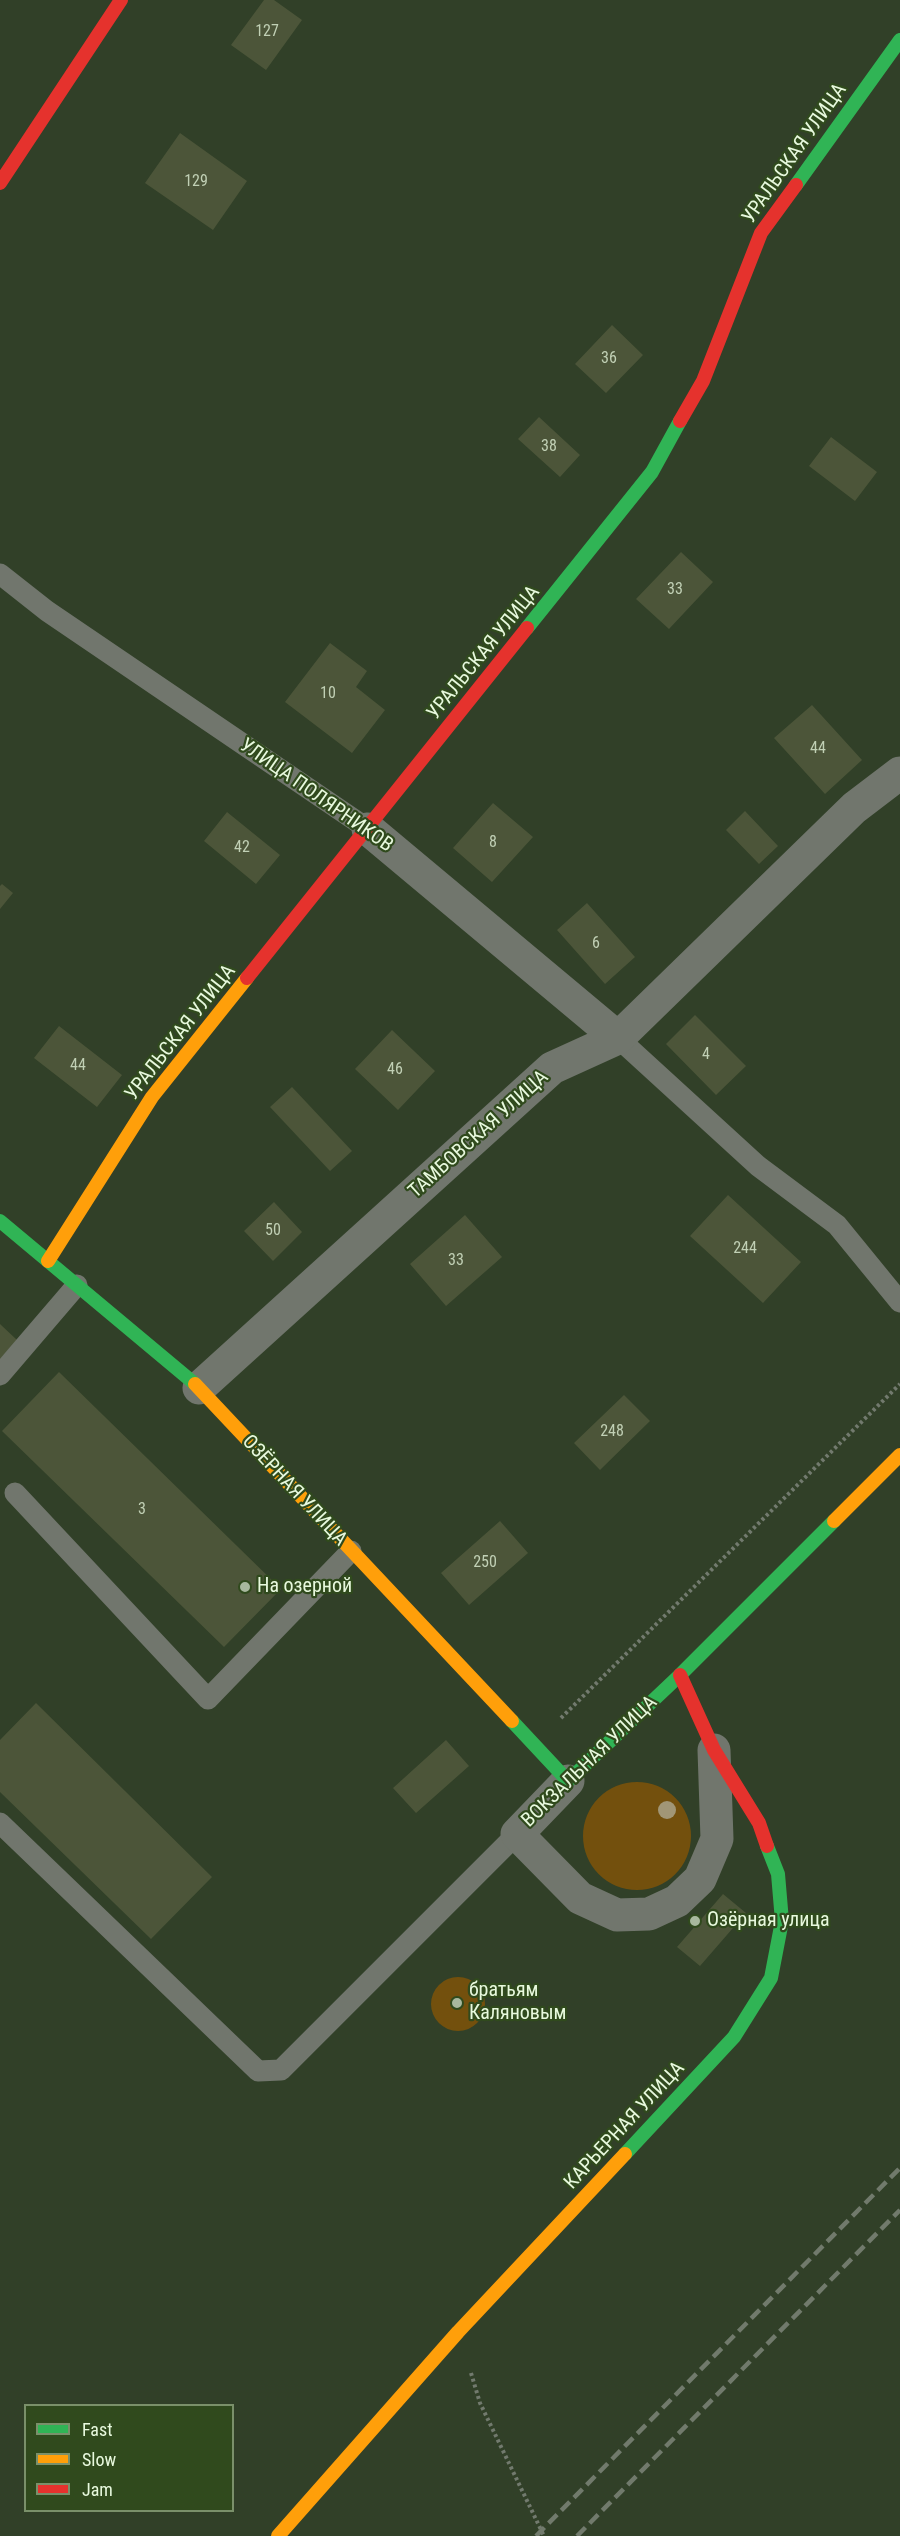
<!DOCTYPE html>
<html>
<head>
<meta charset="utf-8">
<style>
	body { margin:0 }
	#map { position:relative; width:900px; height:2536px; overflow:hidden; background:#314028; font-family:"Roboto Condensed",sans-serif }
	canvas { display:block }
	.legend { position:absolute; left:24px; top:2404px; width:210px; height:108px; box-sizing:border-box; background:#304a1d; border:2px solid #7a906a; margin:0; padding:8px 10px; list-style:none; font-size:18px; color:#e8f9de }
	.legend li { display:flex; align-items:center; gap:12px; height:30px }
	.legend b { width:30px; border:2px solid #7a906a }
</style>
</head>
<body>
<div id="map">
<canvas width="900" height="2536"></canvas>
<ul class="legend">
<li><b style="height:8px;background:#30b455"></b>Fast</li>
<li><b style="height:8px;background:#ff9f0a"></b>Slow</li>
<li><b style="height:8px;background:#e5322d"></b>Jam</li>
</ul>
</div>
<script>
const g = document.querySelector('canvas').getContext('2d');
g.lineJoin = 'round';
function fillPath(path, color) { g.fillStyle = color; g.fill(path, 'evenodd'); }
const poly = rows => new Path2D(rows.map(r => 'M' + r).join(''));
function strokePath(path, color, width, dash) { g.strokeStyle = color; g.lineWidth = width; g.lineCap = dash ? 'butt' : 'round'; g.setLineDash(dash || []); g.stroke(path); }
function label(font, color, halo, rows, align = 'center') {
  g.font = font + ' "Roboto Condensed",sans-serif'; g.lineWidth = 4.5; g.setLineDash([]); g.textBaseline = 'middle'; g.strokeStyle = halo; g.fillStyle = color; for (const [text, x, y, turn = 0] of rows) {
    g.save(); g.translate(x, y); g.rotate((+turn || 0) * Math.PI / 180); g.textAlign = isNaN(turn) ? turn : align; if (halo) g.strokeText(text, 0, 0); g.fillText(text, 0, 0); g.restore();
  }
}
fillPath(poly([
	'583 1836a54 54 0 1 1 108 0a54 54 0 1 1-108 0Z',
	'431 2004a27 27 0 1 1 54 0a27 27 0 1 1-54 0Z'
]), '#73500d');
fillPath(poly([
	[264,0,274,0,302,20,266,70,231,45],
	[180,133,247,181,213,230,145,183],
	[612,325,643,355,606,393,575,364],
	[539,417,580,455,560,477,518,439],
	[831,437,877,472,855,501,809,466],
	[681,552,713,582,669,629,636,599],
	[330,643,367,671,356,687,385,710,352,753,285,702],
	[812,705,862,760,825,794,774,738],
	[493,803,533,837,492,882,453,848],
	[745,811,778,846,759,864,726,830],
	[227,812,280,855,256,884,204,841],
	[2,884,13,893,0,909,0,886],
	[587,903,635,957,605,984,557,930],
	[695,1015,746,1066,716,1095,666,1044],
	[59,1026,122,1075,97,1107,34,1058],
	[392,1030,435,1071,398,1110,355,1069],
	[292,1087,352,1151,330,1171,270,1107],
	[728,1195,801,1262,763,1303,690,1236],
	[274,1202,302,1232,273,1261,244,1231],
	[465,1215,502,1257,446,1306,410,1264],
	[0,1324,17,1340,0,1359],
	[59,1372,281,1589,224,1647,2,1431],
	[624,1395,650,1421,600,1470,574,1443],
	[500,1521,528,1553,469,1605,441,1573],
	[36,1703,212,1877,151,1939,0,1792,0,1740],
	[446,1740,469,1766,416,1813,393,1788],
	[723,1894,746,1913,700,1966,677,1947]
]), '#4c5539');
strokePath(poly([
	[561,1718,900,1384],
	[471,2373,480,2403,544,2536]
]), '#727a6e', 4, [3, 3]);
strokePath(poly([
	[0,574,47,611,368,829],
	[618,1038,758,1166,837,1225,900,1302],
	[0,1375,77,1285],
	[15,1493,208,1699,351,1551],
	[0,1823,258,2071,281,2070,517,1834]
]), '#71766d', 21);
strokePath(poly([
	[368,829,618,1038],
	[199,1388,552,1068,618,1038,854,808,900,773],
	[568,1781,517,1834,580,1898,617,1915,649,1914,677,1901,700,1879,717,1839,714,1750]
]), '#71766d', 33);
strokePath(poly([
	[796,185,900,40],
	[527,628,652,472,680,421],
	[0,1221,195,1384],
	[512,1721,568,1781,680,1675,834,1521],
	[625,2154,734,2037,771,1978,782,1921,778,1874,767,1846]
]), '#30b455', 14);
strokePath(poly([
	[48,1261,152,1097,247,978],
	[195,1384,512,1721],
	[834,1521,900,1455],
	[278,2536,458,2332,625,2154]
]), '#ff9f0a', 14);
strokePath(poly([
	[0,183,121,0],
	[680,421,703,381,761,233,796,185],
	[247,978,527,628],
	[680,1675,714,1750,759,1823,767,1846]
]), '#e5322d', 14);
strokePath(poly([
	[536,2536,900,2168],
	[577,2536,900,2210]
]), '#717a6c', 4.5, [12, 6]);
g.fillStyle = '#a19676';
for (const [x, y] of [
	[667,1810]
]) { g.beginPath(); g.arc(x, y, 9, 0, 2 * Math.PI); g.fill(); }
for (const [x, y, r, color] of [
	[245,1587,6,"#a8b89e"],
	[695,1921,6,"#a8b89e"],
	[457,2003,6,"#a8b89e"]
]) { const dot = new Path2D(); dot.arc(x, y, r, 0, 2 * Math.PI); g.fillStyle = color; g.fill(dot); strokePath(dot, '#304a1d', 2); }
label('16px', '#c1d0b5', null, [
	["127",267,32],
	["129",196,182],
	["36",609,359],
	["38",549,447],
	["33",675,590],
	["10",328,694],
	["44",818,749],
	["8",493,843],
	["42",242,848],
	["6",596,944],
	["4",706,1055],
	["44",78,1066],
	["46",395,1070],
	["50",273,1231],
	["244",745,1249],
	["33",456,1261],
	["248",612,1432],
	["3",142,1510],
	["250",485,1563]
]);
label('20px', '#e8f9de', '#304a1d', [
	["УРАЛЬСКАЯ УЛИЦА",795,154,-55],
	["УРАЛЬСКАЯ УЛИЦА",484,653,-51],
	["УЛИЦА ПОЛЯРНИКОВ",316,796,35],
	["УРАЛЬСКАЯ УЛИЦА",181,1033,-52],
	["ТАМБОВСКАЯ УЛИЦА",479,1135,-42],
	["ОЗЁРНАЯ УЛИЦА",294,1491,47],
	["ВОКЗАЛЬНАЯ УЛИЦА",590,1762,-44],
	["КАРЬЕРНАЯ УЛИЦА",625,2126,-47]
]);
label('20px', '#e8f9de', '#304a1d', [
	["На озерной",257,1587],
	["Озёрная улица",707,1921],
	["братьям",469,1991],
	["Каляновым",469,2014]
], 'left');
</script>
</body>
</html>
